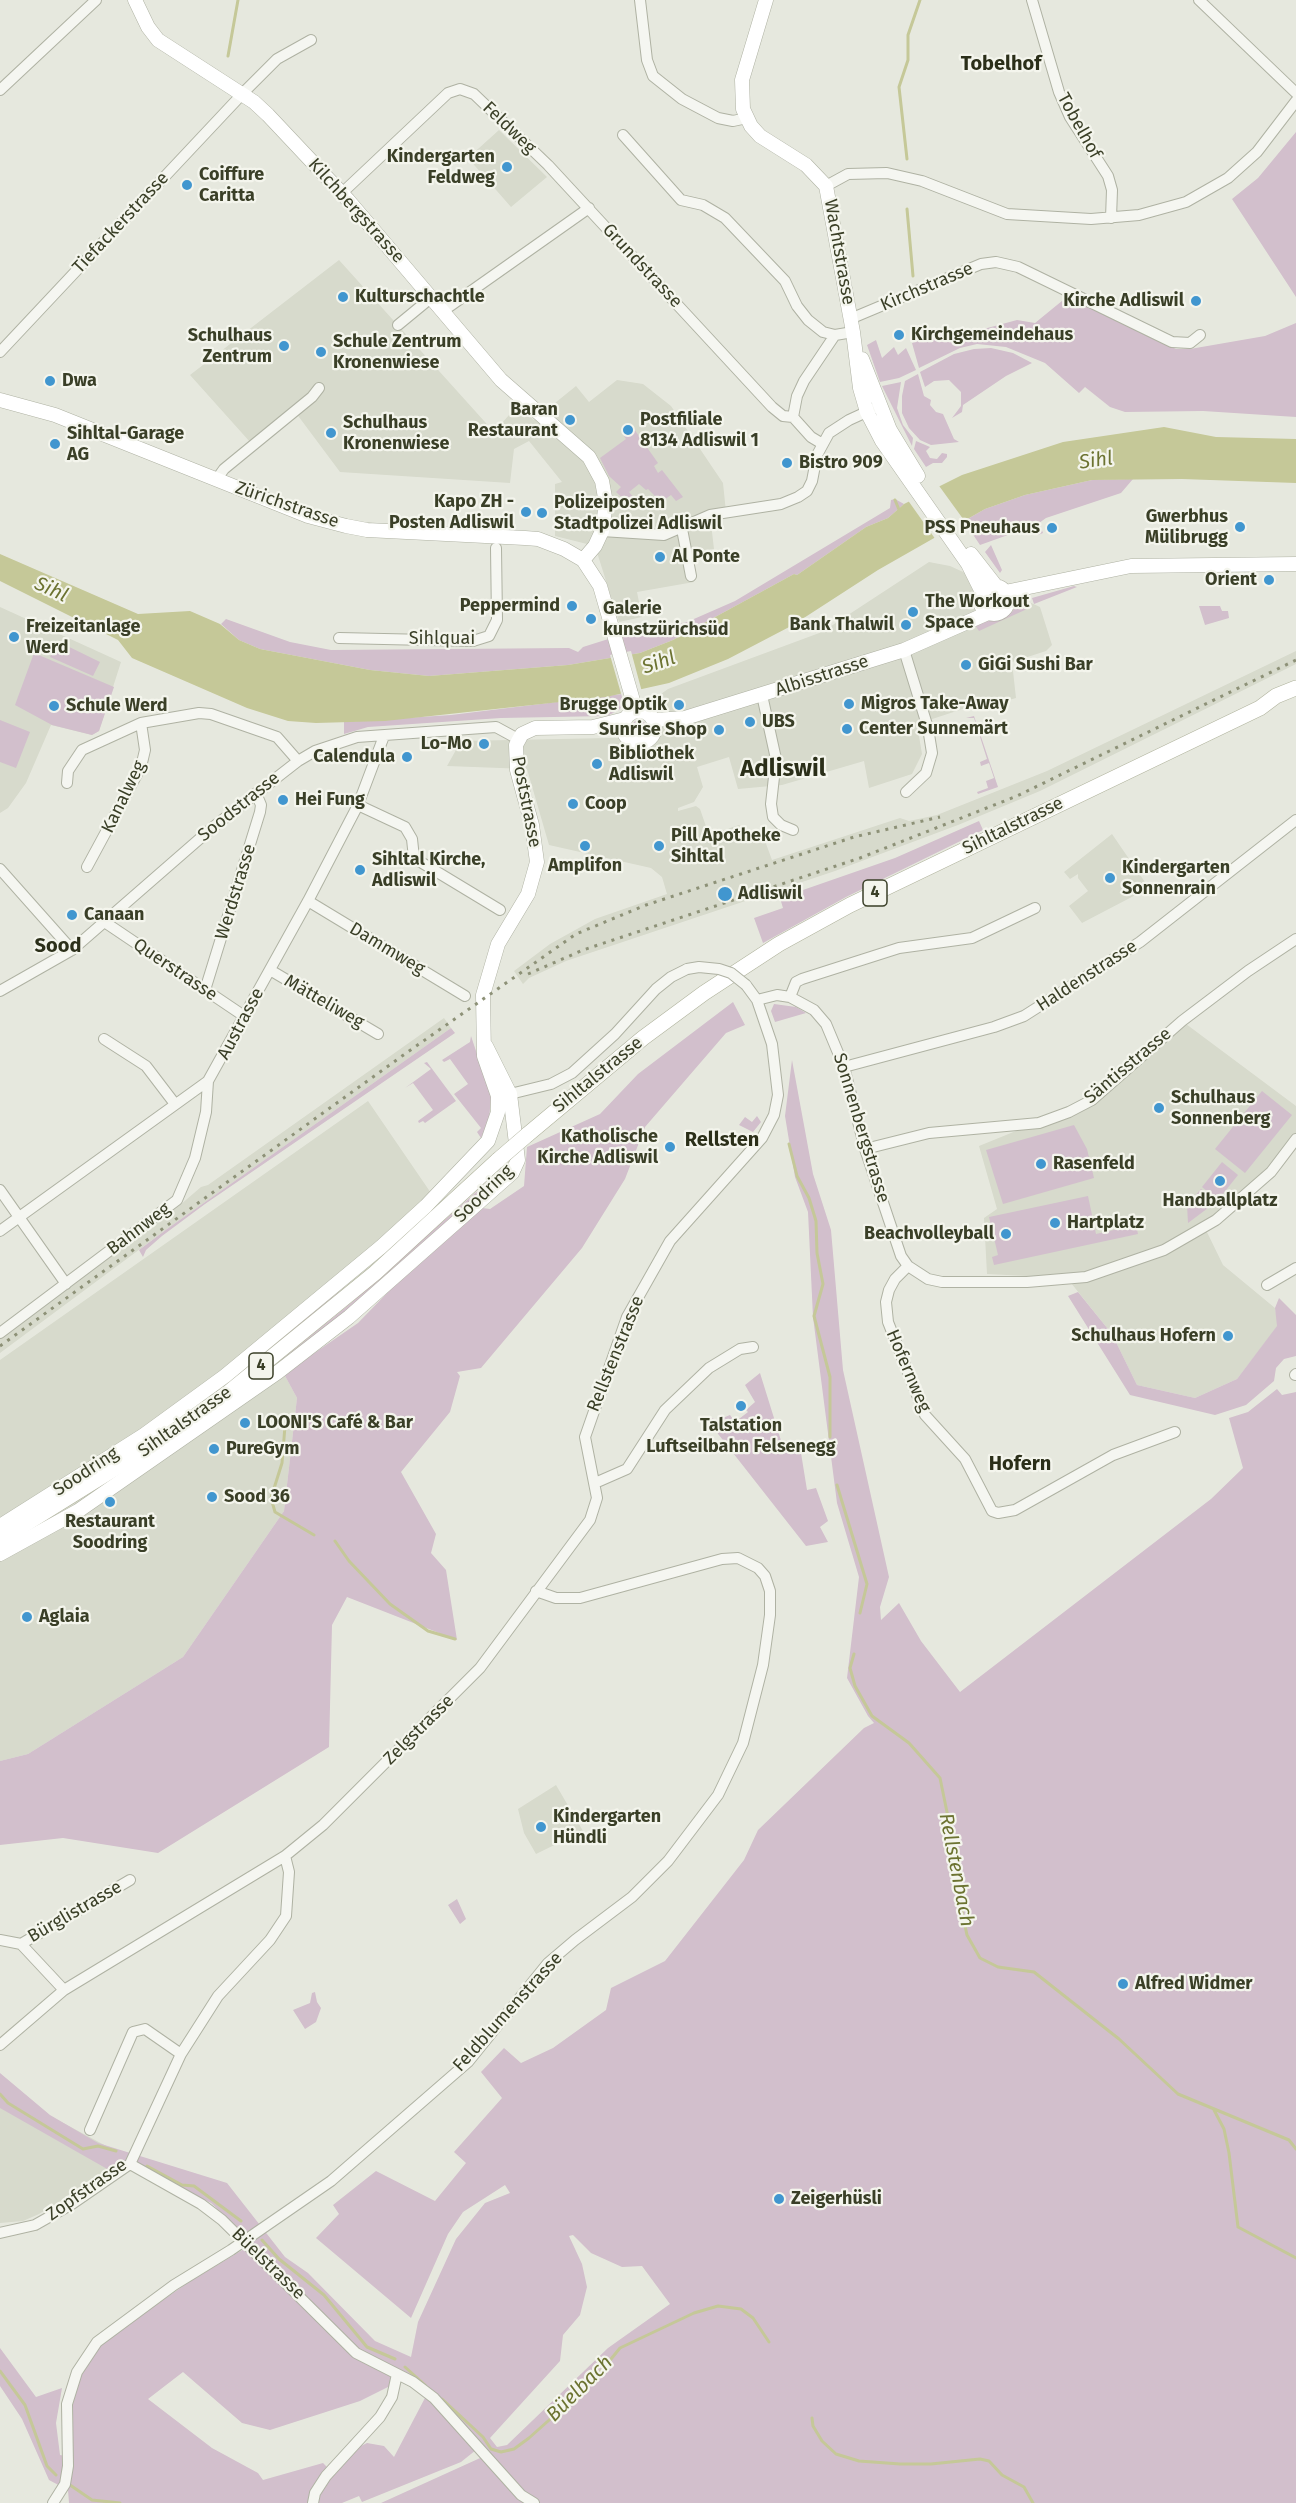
<!DOCTYPE html>
<html>
<head>
<meta charset="utf-8">
<style>
	body { margin:0 }
	canvas { display:block; background:#e6e8de }
</style>
</head>
<body>
<canvas width="1296" height="2503"></canvas>
<script>
const g = document.querySelector('canvas').getContext('2d');
g.lineJoin = 'round';
function fillPath(path, color) { g.fillStyle = color; g.fill(path, 'evenodd'); }
const poly = rows => new Path2D(rows.map(r => 'M' + r).join(''));
function strokePath(path, color, width, dash) { g.strokeStyle = color; g.lineWidth = width; g.lineCap = dash ? 'butt' : 'round'; g.setLineDash(dash || []); g.stroke(path); }
function label(font, color, halo, rows, align = 'center') {
  g.font = font + ' "Fira Sans",sans-serif'; g.lineWidth = 4.5; g.setLineDash([]); g.textBaseline = 'middle'; g.strokeStyle = halo; g.fillStyle = color; for (const [text, x, y, turn = 0] of rows) {
    g.save(); g.translate(x, y); g.rotate((+turn || 0) * Math.PI / 180); g.textAlign = isNaN(turn) ? turn : align; if (halo) g.strokeText(text, 0, 0); g.fillText(text, 0, 0); g.restore();
  }
}
fillPath(poly([
	[499,130,547,177,511,207,468,158],
	[339,260,494,432,517,406,534,420,576,386,589,402,617,380,643,384,671,406,723,483,726,512,710,515,714,549,693,551,694,582,637,592,642,617,619,622,595,546,555,536,555,484,562,482,529,441,514,449,510,483,340,472,293,409,250,442,190,375],
	[929,562,950,566,1040,607,1052,645,1046,651,1012,662,1016,698,981,708,975,705,917,724,922,754,912,774,869,788,864,761,782,785,738,789,729,757,697,767,703,787,694,802,678,808,678,811,696,806,700,809,709,835,739,825,765,841,772,860,900,818,909,821,937,815,1047,771,1296,651,1296,664,1040,791,958,825,835,871,566,961,529,978,523,984,514,971,550,944,595,919,667,894,662,877,651,868,549,845,527,769,447,766,461,741,658,737,666,711,661,694,668,689,822,632],
	[0,607,121,662,99,731,92,735,51,725,26,783,8,808,0,813],
	[1112,834,1149,888,1082,923,1069,906,1088,891,1078,878,1078,874,1070,879,1064,872],
	[444,1018,451,1028,167,1229,0,1353,0,1337,180,1205,201,1187,208,1185],
	[1182,1021,1296,1106,1296,1139,1271,1172,1205,1228,1223,1265,1275,1308,1278,1326,1237,1379,1195,1398,1137,1385,1112,1334,1067,1278,987,1274,984,1218,997,1209,979,1146,1092,1100],
	[368,1101,433,1196,284,1374,297,1398,284,1511,183,1657,28,1754,0,1761,0,1360],
	[556,1785,583,1831,536,1854,524,1833,518,1809],
	[0,2089,123,2155,91,2183,39,2214,23,2221,0,2223]
]), '#d7dacc');
fillPath(poly([
	[1296,132,1296,297,1232,199,1258,178],
	[1068,296,1176,349,1190,349,1265,336,1296,323,1296,417,1203,411,1125,412,1110,407,1085,387,1079,393,1045,363,1006,347,977,344,960,348,919,368,912,343,935,333,934,330,980,330,1017,320,1035,323],
	[876,340,882,358,894,347,898,355,906,348,916,370,899,378,880,382,867,345],
	[991,348,1013,353,1032,363,1006,376,963,405,962,412,952,418,961,406,961,392,949,380,934,381,925,387,920,372,954,354,974,349],
	[918,374,924,396,931,400,930,405,936,412,943,414,954,439,959,442,931,445,920,440,909,428,902,413,902,396,905,381],
	[901,382,897,408,903,425,913,438,912,446,882,386],
	[634,429,658,463,654,466,658,473,662,470,683,497,676,501,671,495,661,502,648,489,646,490,639,484,629,492,634,498,628,503,616,492,621,487,609,476,600,458,626,439,624,436],
	[916,441,930,447,926,451,930,458,937,459,942,453,947,454,947,457,942,463,933,463,926,467,914,449],
	[1133,479,1121,493,1046,518,1039,523,1043,533,1038,535,1033,526,980,545,964,521,985,509,1025,495,1092,480],
	[895,499,904,504,888,518,866,527,797,575,794,574,673,640,640,653,568,665,429,676,370,670,260,649,239,640,221,624,226,619,290,642,331,650,569,648,578,652,583,647,637,630,674,627,674,625,687,622,735,601,890,508,891,500],
	[991,545,1002,570,1000,573,985,552],
	[1074,586,1077,587,1034,604,1032,598],
	[1026,600,1027,609,979,631,975,625,985,619,1003,619,1013,611,1015,605],
	[1199,606,1220,606,1222,611,1228,611,1229,618,1205,625],
	[57,641,100,662,93,676,50,657],
	[34,653,114,687,99,731,92,735,52,725,15,705],
	[622,694,622,706,619,710,607,716,501,718,368,727,344,734,344,722,451,715],
	[974,716,998,787,978,794,977,792,988,788,986,781,994,778,989,763,981,766,980,762,987,759,974,718,966,718],
	'632 727a7 7 0 1 1 14 0a7 7 0 1 1-14 0Z',
	[0,720,30,732,16,768,0,762],
	[979,821,983,830,846,897,763,943,754,918,783,908,780,898,895,858],
	[733,1002,745,1025,726,1033,645,1127,625,1179,582,1248,481,1368,457,1372,460,1376,450,1412,401,1472,436,1534,431,1553,446,1570,457,1640,347,1597,332,1625,329,1747,158,1853,63,1838,0,1845,0,1761,28,1754,183,1657,284,1511,297,1398,284,1374,358,1323,393,1287,482,1208,490,1209,524,1186,527,1147,600,1114,638,1074],
	[774,1004,796,1007,806,1013,775,1022,771,1011],
	[451,1028,455,1033,205,1204,162,1236,146,1250,143,1257,139,1250,167,1229],
	[471,1036,491,1096,489,1121,481,1138,477,1132,481,1128,454,1094,468,1084,450,1059,444,1062,442,1060,470,1042],
	[792,1060,813,1174,831,1230,843,1370,889,1577,880,1607,881,1620,899,1603,921,1641,960,1692,1211,1499,1243,1468,1229,1418,1248,1412,1277,1389,1282,1395,1296,1392,1296,2503,381,2503,489,2454,481,2446,461,2462,362,2502,359,2496,342,2503,69,2503,68,2490,49,2480,22,2419,0,2386,0,2348,36,2397,62,2388,56,2423,60,2455,72,2457,71,2421,74,2396,82,2374,100,2347,114,2334,189,2282,254,2243,211,2203,130,2164,116,2174,0,2108,0,2073,50,2115,98,2143,227,2183,285,2257,308,2273,375,2341,411,2357,418,2322,456,2239,485,2203,510,2193,505,2185,463,2212,448,2234,411,2318,316,2238,339,2214,333,2205,376,2171,435,2201,466,2163,454,2152,502,2098,481,2072,504,2048,521,2063,553,2048,606,2010,611,1988,665,1961,744,1860,758,1830,864,1728,874,1723,868,1716,847,1678,859,1577,837,1503,813,1317,808,1212,795,1177,785,1116],
	[573,2235,591,2253,622,2267,642,2266,670,2304,608,2348,507,2445,497,2447,490,2438,560,2361,563,2335,580,2315,587,2287,582,2264,569,2236],
	[183,2372,242,2423,270,2430,360,2401,400,2381,426,2396,394,2457,384,2446,367,2443,359,2447,333,2473,323,2463,263,2480,258,2473,212,2448,148,2399],
	[427,1062,456,1101,425,1123,423,1121,419,1123,418,1121,433,1110,413,1083,405,1088,431,1069,424,1063],
	[1262,1091,1292,1115,1245,1173,1215,1149],
	[757,1116,761,1122,753,1132,739,1125,745,1117,752,1122],
	[1074,1125,1087,1149,1094,1178,1003,1204,986,1150],
	[1222,1162,1238,1175,1218,1200,1202,1187],
	[501,1170,503,1172,370,1293,253,1383,351,1303],
	[1201,1189,1216,1202,1188,1223,1187,1205],
	[1088,1196,1096,1234,1136,1225,1138,1234,994,1265,992,1257,998,1255,989,1217],
	[407,1232,303,1323,240,1372,240,1371],
	[1078,1292,1112,1334,1137,1385,1195,1398,1237,1379,1277,1326,1275,1308,1279,1298,1296,1315,1296,1356,1284,1359,1276,1368,1274,1381,1246,1405,1215,1415,1130,1395,1068,1296],
	[760,1373,783,1447,812,1443,814,1450,801,1453,807,1490,816,1488,828,1521,820,1527,828,1542,806,1546,704,1416,718,1420,730,1415,735,1422,748,1412,746,1410,755,1402,745,1385],
	[457,1899,466,1919,460,1924,448,1905],
	[315,1992,317,2002,321,2008,316,2022,305,2029,293,2010,310,2003,312,1993]
]), '#d2bfcc');
fillPath(poly([
	[1164,427,1216,437,1296,439,1296,483,1182,479,1092,480,1025,495,985,509,878,570,793,625,728,659,669,683,606,697,385,721,316,723,288,721,247,708,132,658,118,640,0,581,0,554,138,614,190,611,220,624,239,640,260,649,370,670,429,676,568,665,640,653,673,640,794,574,797,575,866,527,888,518,904,504,962,475,1063,442]
]), '#c5c898');
fillPath(poly([
	[937,483,966,523,936,540,907,499],
	[631,651,642,692,622,697,610,655]
]), '#e6e8de');
strokePath(poly([
	[228,56,238,0],
	[907,159,899,87,908,60,908,35,920,0],
	[907,209,913,276],
	[895,500,900,512],
	[606,694,613,705],
	[789,1144,797,1176,809,1198,816,1221,817,1253,823,1284,814,1316,830,1377,830,1437],
	[285,1426,282,1463,271,1498,275,1512,314,1535],
	[837,1485,867,1584,860,1613],
	[335,1541,349,1561,390,1604,428,1631,455,1639],
	[854,1654,850,1668,855,1686,872,1716,909,1743,940,1778,948,1817,950,1856,967,1935,980,1958,998,1967,1034,1972,1119,2039,1178,2094,1289,2140,1296,2149],
	[0,2094,8,2103,83,2149,98,2146,116,2151],
	[1214,2110,1224,2129,1229,2153,1238,2227,1296,2258],
	[147,2166,182,2185,194,2186,241,2221],
	[262,2240,279,2259,324,2295,367,2347,395,2359],
	[405,2367,425,2385],
	[0,2371,25,2405,47,2466,56,2475],
	[442,2399,483,2437,491,2449,501,2452,514,2449,529,2438,594,2380,620,2348,694,2313,718,2306,741,2309,753,2318,769,2342],
	[812,2418,813,2426,822,2441,836,2454,859,2461,900,2464,931,2464,980,2459,989,2461,1002,2475,1024,2487,1033,2503],
	[70,2485,92,2500,120,2503]
]), '#c5c898', 3);
const street = poly([
	[640,0,647,60,653,76,682,99,718,118,733,121,747,118],
	[1032,0,1059,92,1070,117,1108,176,1112,190,1111,218],
	[1199,0,1296,93],
	[0,90,96,0],
	[623,135,681,200,703,205,725,218,785,281,797,306,808,320,823,332,835,335,853,332],
	[826,186,848,174,887,173,922,181,1007,214,1091,219,1139,215,1186,202,1228,178,1257,152,1296,101],
	[342,193,448,93,460,89,474,94,548,165,772,407,783,416,793,417,811,437,821,443],
	[443,311,589,208],
	[850,319,981,264,996,262,1018,267,1172,342,1190,343,1200,335],
	[398,325,432,297],
	[0,352,246,90,277,59,311,40],
	[793,417,797,396,804,381,835,335],
	[216,480,224,469,312,397,319,388],
	[682,529,691,576],
	[602,531,664,535,710,515,781,504,798,497,807,491,812,481,817,455,829,433,849,420,873,409],
	[339,638,473,641,489,636,497,620,496,548],
	[904,650,928,728,932,753,926,773,906,792],
	[762,695,776,759,771,804,773,817,781,825,793,830],
	[67,783,68,771,82,750,141,723,199,713,211,714,277,737,298,761],
	[358,805,405,827,412,839,414,858,500,910],
	[87,867,141,767,145,750,141,723],
	[0,869,72,950],
	[308,901,465,996],
	[106,923,244,1016],
	[270,970,378,1034],
	[205,990,260,812,261,805,256,793],
	[0,991,72,950,212,828,298,761,315,751,357,737,496,727,518,739],
	[790,997,796,982,802,979,899,948,972,938,1035,908],
	[757,1000,777,995,790,997,814,1010,826,1024,844,1067,865,1149,901,1256,908,1266,928,1279,942,1282,1027,1282,1086,1277,1164,1250,1216,1220,1271,1172,1296,1139],
	[104,1039,146,1066,175,1104],
	[844,1067,994,1027,1024,1016,1140,942,1296,820],
	[510,1094,551,1084,572,1073,615,1034,656,989,671,977,687,969],
	[865,1149,929,1133,1039,1123,1069,1112,1092,1100,1182,1021,1248,971,1296,939],
	[0,1190,66,1284],
	[0,1231,208,1081,308,901,358,805,384,736],
	[908,1266,895,1279,889,1290,886,1302,888,1322,925,1415,965,1459,992,1511,998,1513,1015,1510,1113,1455,1175,1432],
	[1267,1285,1296,1268],
	[0,1333,177,1200,195,1158,206,1112,208,1081],
	[1295,1375,1296,1374],
	[595,1483,627,1469,665,1410,709,1368,740,1349,753,1347],
	[0,1940,21,1944,130,1880],
	[21,1944,64,1990],
	[0,2045,64,1990,285,1856,323,1825,480,1668,590,1520,597,1498,585,1437,627,1317,670,1241,762,1138,774,1115,778,1095,772,1044,757,1000,746,985],
	[90,2130,133,2032,145,2029,181,2054],
	[130,2164,201,2204,222,2220,356,2353,413,2382,434,2398,521,2495,534,2503],
	[0,2233,35,2225,72,2204,130,2164,181,2054,218,1996,270,1940,286,1916,289,1872,285,1856],
	[53,2503,65,2484,68,2466,67,2404,77,2372,97,2342,174,2285,231,2250,331,2181,468,2062,548,1963,575,1940,632,1897,668,1861,718,1795,743,1743,763,1665,770,1615,770,1591,765,1576,758,1568,738,1558,722,1559,580,1598,556,1598,536,1591],
	[313,2503,315,2493,326,2476,380,2417,392,2397,397,2374]
]);
const secondary = poly([
	[135,0,148,27,158,40,254,102,268,115,348,200,501,380,589,457,602,481,606,503,602,531,595,546,583,560],
	[766,0,742,80,743,109,751,126,760,136,806,165,826,186,853,332,860,388,867,412,882,441,968,564,982,592],
	[862,359,890,430,918,476],
	[0,400,55,415,308,516,346,526,367,530,525,538,538,539,564,549,583,560,600,586,636,711],
	[971,554,996,586],
	'980 600a14 14 0 1 1 28 0a14 14 0 1 1-28 0Z',
	[1005,592,1131,566,1296,564],
	'623 727a16 16 0 1 1 32 0a16 16 0 1 1-32 0Z',
	[654,720,685,718,904,650,988,613],
	[0,1526,144,1435,225,1376,381,1247,426,1206,488,1141,498,1112,498,1096,484,1056,483,995,498,944,528,894,537,862,532,825,517,770,516,745,522,734,535,728,593,727,625,719],
	[0,1554,78,1511,278,1372,349,1317,512,1173,518,1160,510,1094,486,1046]
]);
const primary = poly([
	[527,1135,643,1038,704,993,779,944,850,905,1260,708,1276,696,1296,688],
	[0,1540,172,1433,229,1392,375,1273,498,1160]
]);
strokePath(street, '#afb2a3', 12);
strokePath(secondary, '#afb2a3', 15);
strokePath(primary, '#b0b39d', 16);
strokePath(street, '#f5f6f1', 10);
strokePath(secondary, '#fff', 14);
strokePath(primary, '#fff', 15);
strokePath(poly([
	[528,974,583,950,860,858,1017,796,1296,660],
	[0,1346,402,1056,576,934,646,905,854,837,940,817]
]), '#8d9177', 3, [3, 6]);
const streetBridge = poly([
	[687,969,699,967,719,969,731,973,746,985]
]);
const primaryBridge = poly([
	[498,1160,527,1135]
]);
strokePath(streetBridge, '#afb2a3', 12, []);
strokePath(primaryBridge, '#b0b39d', 16, []);
strokePath(streetBridge, '#f5f6f1', 10);
strokePath(primaryBridge, '#fff', 15);
for (const [x, y, r, color] of [
	[507,167,6,"#4196cf"],
	[187,185,6,"#4196cf"],
	[343,297,6,"#4196cf"],
	[1196,301,6,"#4196cf"],
	[899,335,6,"#4196cf"],
	[284,346,6,"#4196cf"],
	[321,352,6,"#4196cf"],
	[50,381,6,"#4196cf"],
	[570,420,6,"#4196cf"],
	[628,430,6,"#4196cf"],
	[331,433,6,"#4196cf"],
	[55,444,6,"#4196cf"],
	[787,463,6,"#4196cf"],
	[526,512,6,"#4196cf"],
	[542,513,6,"#4196cf"],
	[1240,527,6,"#4196cf"],
	[1052,528,6,"#4196cf"],
	[660,557,6,"#4196cf"],
	[1269,580,6,"#4196cf"],
	[572,606,6,"#4196cf"],
	[913,612,6,"#4196cf"],
	[591,619,6,"#4196cf"],
	[906,625,6,"#4196cf"],
	[14,637,6,"#4196cf"],
	[966,665,6,"#4196cf"],
	[849,704,6,"#4196cf"],
	[679,705,6,"#4196cf"],
	[54,706,6,"#4196cf"],
	[750,722,6,"#4196cf"],
	[847,729,6,"#4196cf"],
	[719,730,6,"#4196cf"],
	[484,744,6,"#4196cf"],
	[407,757,6,"#4196cf"],
	[597,764,6,"#4196cf"],
	[283,800,6,"#4196cf"],
	[573,804,6,"#4196cf"],
	[585,846,6,"#4196cf"],
	[659,846,6,"#4196cf"],
	[360,870,6,"#4196cf"],
	[1110,878,6,"#4196cf"],
	[725,894,8,"#4196cf"],
	[72,915,6,"#4196cf"],
	[1159,1108,6,"#4196cf"],
	[670,1147,6,"#4196cf"],
	[1041,1164,6,"#4196cf"],
	[1220,1181,6,"#4196cf"],
	[1055,1223,6,"#4196cf"],
	[1006,1234,6,"#4196cf"],
	[1228,1336,6,"#4196cf"],
	[741,1406,6,"#4196cf"],
	[245,1423,6,"#4196cf"],
	[214,1449,6,"#4196cf"],
	[212,1497,6,"#4196cf"],
	[110,1502,6,"#4196cf"],
	[27,1617,6,"#4196cf"],
	[541,1827,6,"#4196cf"],
	[1123,1984,6,"#4196cf"],
	[779,2199,6,"#4196cf"]
]) { const dot = new Path2D(); dot.arc(x, y, r, 0, 2 * Math.PI); g.fillStyle = color; g.fill(dot); strokePath(dot, '#f4f5ed', 2); }
for (const [x, y, w] of [
	[875,893,24],
	[261,1366,24]
]) { const box = new Path2D(); box.roundRect(x - w / 2, y - 13, w, 26, 4.5); g.fillStyle = '#f4f5ed'; g.fill(box); strokePath(box, '#3a3f27', 1.5); }
label('bold 16px', '#3a3f27', null, [
	["4",875,893],
	["4",261,1366]
]);
label('18px', '#3a3f27', '#f4f5ed', [
	["Tobelhof",1079,126,61],
	["Feldweg",509,128,44],
	["Kilchbergstrasse",356,211,48],
	["Tiefackerstrasse",121,223,-47],
	["Wachtstrasse",839,252,80],
	["Grundstrasse",642,266,47],
	["Kirchstrasse",927,287,-23],
	["Zürichstrasse",287,505,19],
	["Sihlquai",442,639],
	["Albisstrasse",822,676,-18],
	["Kanalweg",124,797,-64],
	["Poststrasse",526,802,79],
	["Soodstrasse",239,807,-39],
	["Sihltalstrasse",1013,826,-26],
	["Werdstrasse",236,892,-73],
	["Dammweg",387,949,31],
	["Querstrasse",175,970,34],
	["Haldenstrasse",1087,976,-33],
	["Mätteliweg",324,1002,30],
	["Austrasse",241,1024,-62],
	["Säntisstrasse",1128,1066,-40],
	["Sihltalstrasse",598,1075,-39],
	["Sonnenbergstrasse",861,1128,73],
	["Soodring",484,1194,-44],
	["Bahnweg",139,1229,-37],
	["Rellstenstrasse",616,1354,-68],
	["Hofernweg",908,1371,67],
	["Sihltalstrasse",185,1422,-35],
	["Soodring",86,1472,-33],
	["Zelgstrasse",419,1730,-45],
	["Bürglistrasse",75,1912,-30],
	["Feldblumenstrasse",508,2012,-48],
	["Zopfstrasse",87,2190,-35],
	["Büelstrasse",268,2264,44]
]);
label('bold 18px', '#3a3f27', '#f4f5ed', [
	["Kindergarten",495,157,"right"],
	["Feldweg",495,178,"right"],
	["Coiffure",199,175],
	["Caritta",199,196],
	["Kulturschachtle",355,297],
	["Kirche Adliswil",1184,301,"right"],
	["Kirchgemeindehaus",911,335],
	["Schulhaus",272,336,"right"],
	["Zentrum",272,357,"right"],
	["Schule Zentrum",333,342],
	["Kronenwiese",333,363],
	["Dwa",62,381],
	["Baran",558,410,"right"],
	["Restaurant",558,431,"right"],
	["Postfiliale",640,420],
	["8134 Adliswil 1",640,441],
	["Schulhaus",343,423],
	["Kronenwiese",343,444],
	["Sihltal-Garage",67,434],
	["AG",67,455],
	["Bistro 909",799,463],
	["Kapo ZH -",514,502,"right"],
	["Posten Adliswil",514,523,"right"],
	["Polizeiposten",554,503],
	["Stadtpolizei Adliswil",554,524],
	["Gwerbhus",1228,517,"right"],
	["Mülibrugg",1228,538,"right"],
	["PSS Pneuhaus",1040,528,"right"],
	["Al Ponte",672,557],
	["Orient",1257,580,"right"],
	["The Workout",925,602],
	["Space",925,623],
	["Peppermind",560,606,"right"],
	["Galerie",603,609],
	["kunstzürichsüd",603,630],
	["Bank Thalwil",894,625,"right"],
	["Freizeitanlage",26,627],
	["Werd",26,648],
	["GiGi Sushi Bar",978,665],
	["Migros Take-Away",861,704],
	["Brugge Optik",667,705,"right"],
	["Schule Werd",66,706],
	["UBS",762,722],
	["Center Sunnemärt",859,729],
	["Sunrise Shop",707,730,"right"],
	["Lo-Mo",472,744,"right"],
	["Bibliothek",609,754],
	["Adliswil",609,775],
	["Calendula",395,757,"right"],
	["Hei Fung",295,800],
	["Coop",585,804],
	["Pill Apotheke",671,836],
	["Sihltal",671,857],
	["Sihltal Kirche,",372,860],
	["Adliswil",372,881],
	["Amplifon",585,866,"center"],
	["Kindergarten",1122,868],
	["Sonnenrain",1122,889],
	["Adliswil",738,894],
	["Canaan",84,915],
	["Schulhaus",1171,1098],
	["Sonnenberg",1171,1119],
	["Katholische",658,1137,"right"],
	["Kirche Adliswil",658,1158,"right"],
	["Rasenfeld",1053,1164],
	["Handballplatz",1220,1201,"center"],
	["Hartplatz",1067,1223],
	["Beachvolleyball",994,1234,"right"],
	["Schulhaus Hofern",1216,1336,"right"],
	["LOONI'S Café & Bar",257,1423],
	["Talstation",741,1426,"center"],
	["Luftseilbahn Felsenegg",741,1447,"center"],
	["PureGym",226,1449],
	["Sood 36",224,1497],
	["Restaurant",110,1522,"center"],
	["Soodring",110,1543,"center"],
	["Aglaia",39,1617],
	["Kindergarten",553,1817],
	["Hündli",553,1838],
	["Alfred Widmer",1135,1984],
	["Zeigerhüsli",791,2199]
], 'left');
label('bold 20px', '#2b2f19', '#f4f5ed', [
	["Tobelhof",1001,64],
	["Sood",58,946],
	["Rellsten",722,1140],
	["Hofern",1020,1464]
]);
label('italic 20px', '#6c7331', '#f4f5ed', [
	["Sihl",1096,461,-8],
	["Sihl",51,590,25],
	["Sihl",659,663,-19],
	["Rellstenbach",956,1870,79],
	["Büelbach",580,2389,-45]
]);
label('bold 24px', '#2b2f19', '#f4f5ed', [
	["Adliswil",783,769]
]);
</script>
</body>
</html>
